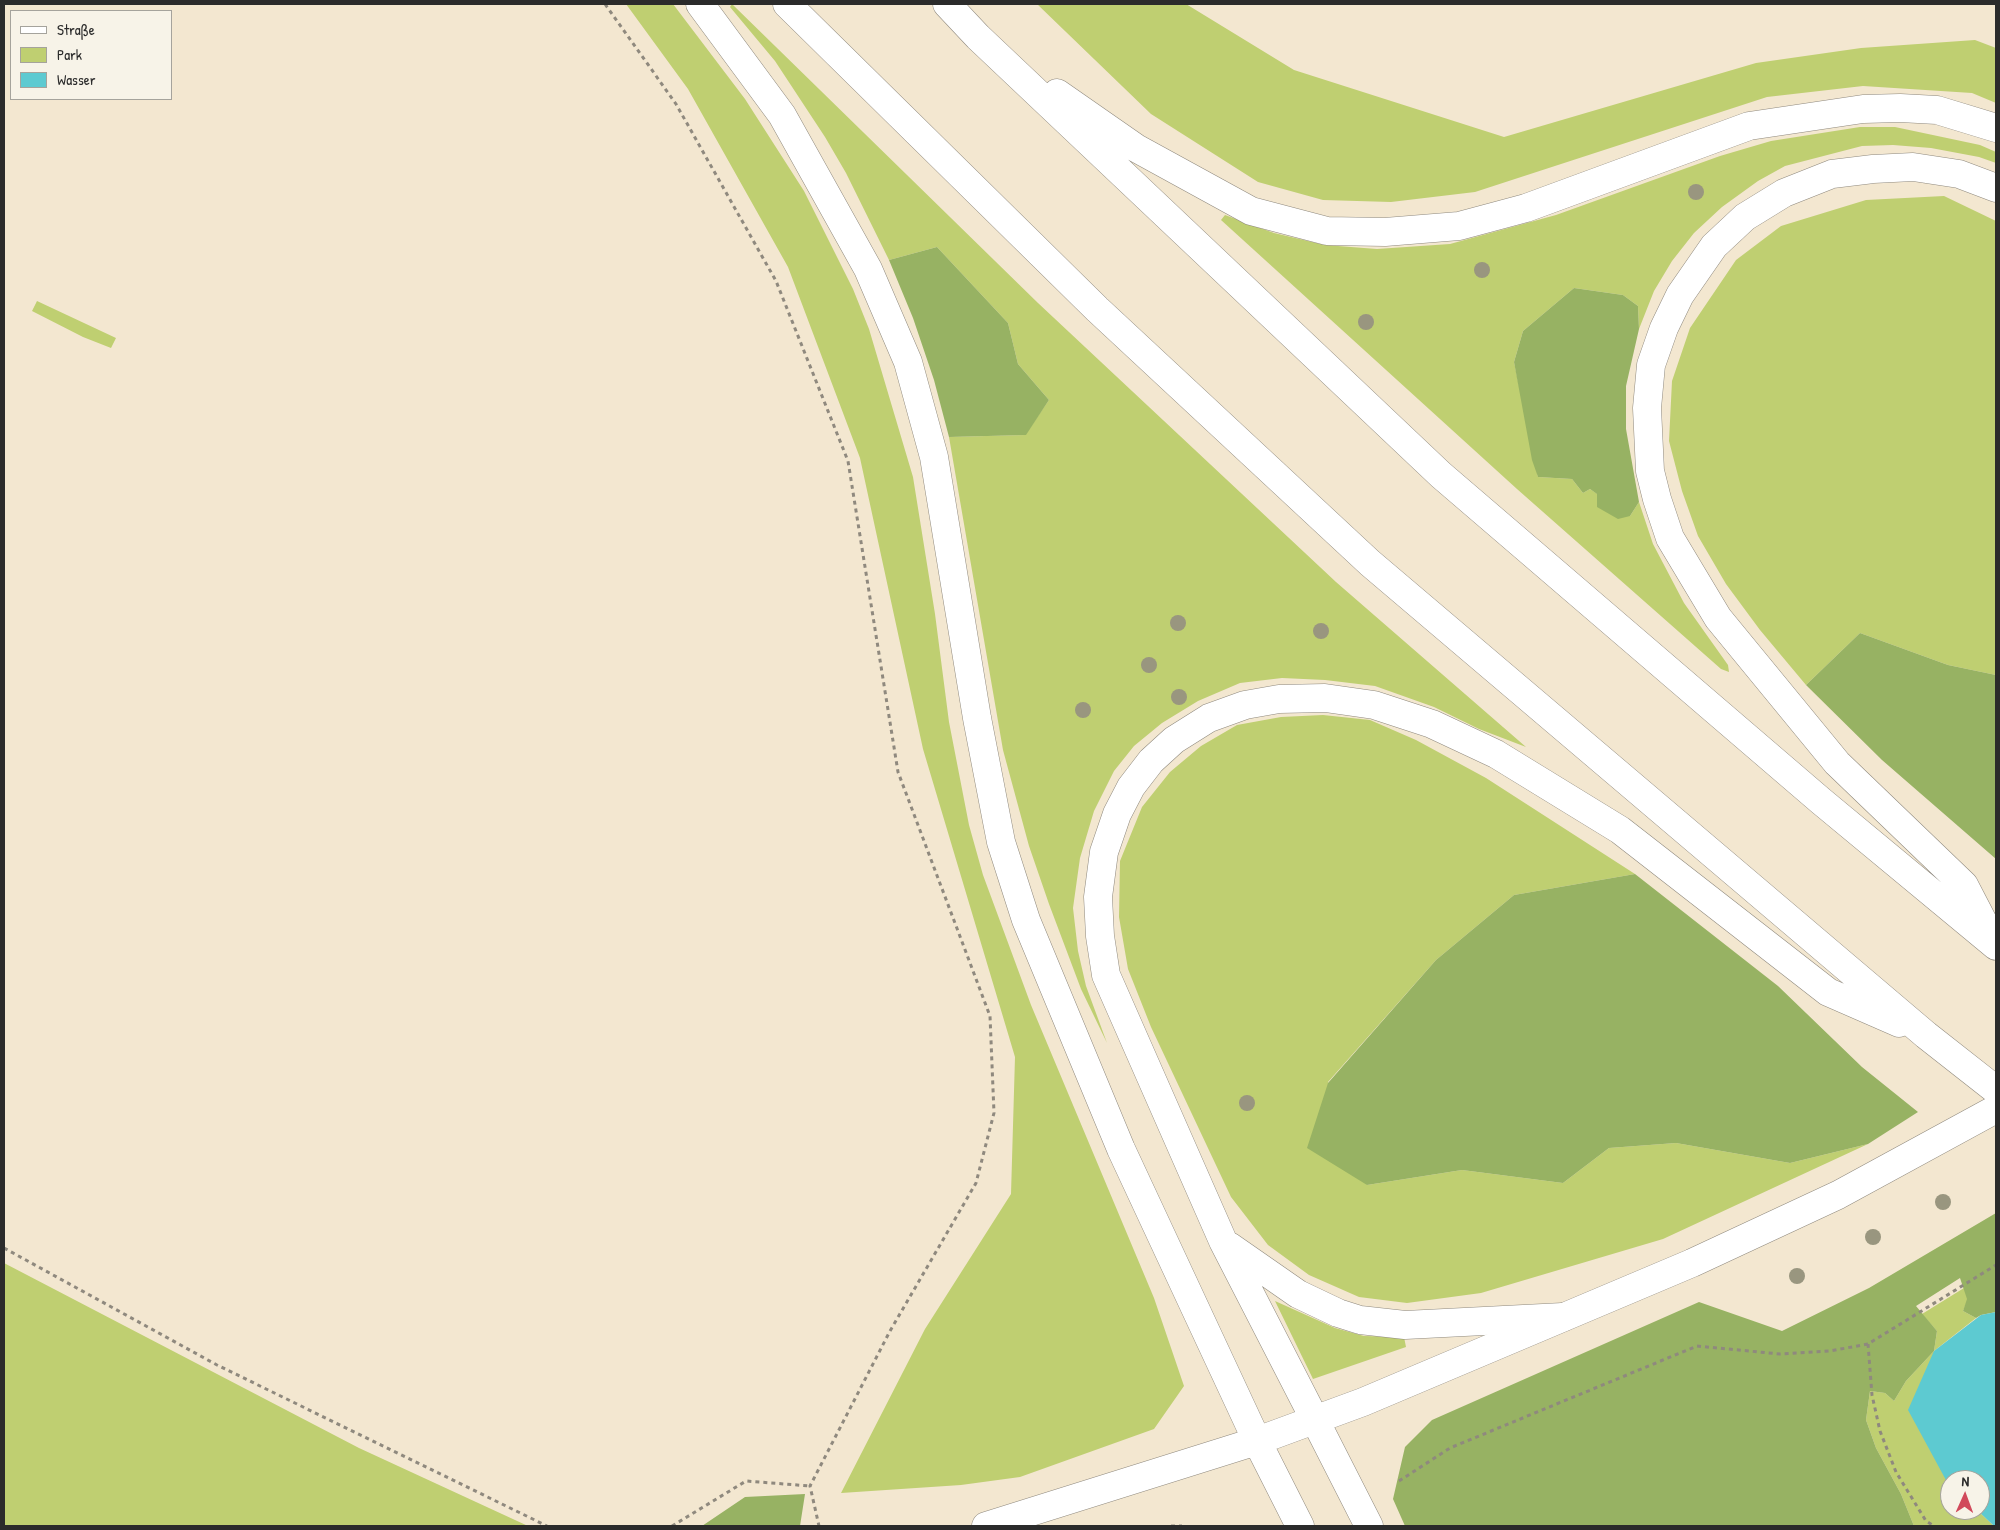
<!DOCTYPE html>
<html>
<head>
<meta charset="utf-8">
<style>
	body { margin:0 }
	#map { position:relative; width:2000px; height:1530px; overflow:hidden; background:#f3e7d0; font-family:"Patrick Hand",sans-serif }
	canvas { display:block }
	.frame { position:absolute; inset:0; border:5px solid #2b2b2b; pointer-events:none }
	.legend { position:absolute; left:10px; top:10px; width:162px; height:90px; box-sizing:border-box; background:#f7f3e8; border:1px solid #a5a39c; margin:0; padding:6px 9px; list-style:none; font-size:15px; color:#2b2b2b }
	.legend li { display:flex; align-items:center; gap:10px; height:25px }
	.legend b { width:25px; border:1px solid #a5a39c }
	.north { position:absolute; left:1940px; top:1470px; width:50px; height:50px; box-sizing:border-box; background:#f7f3e8; border:1px solid #a5a39c; border-radius:50%; rotate:2deg; font-size:14px; font-weight:700; line-height:20px; text-align:center; color:#2b2b2b }
	.north::after { content:''; display:block; margin:auto; width:18px; height:22px; background:#d1495b; clip-path:polygon(50% 0,100% 100%,50% 72%,0 100%) }
</style>
</head>
<body>
<div id="map">
<canvas width="2000" height="1530"></canvas>
<div class="frame"></div>
<ul class="legend">
<li><b style="height:6px;background:#fff"></b>Straße</li>
<li><b style="height:14px;background:#bfcf71"></b>Park</li>
<li><b style="height:14px;background:#5dcad1"></b>Wasser</li>
</ul>
<div class="north">N</div>
</div>
<script>
const g = document.querySelector('canvas').getContext('2d');
g.lineJoin = 'round';
function fillPath(path, color) { g.fillStyle = color; g.fill(path, 'evenodd'); }
const poly = rows => new Path2D(rows.map(r => 'M' + r).join(''));
function strokePath(path, color, width, dash) { g.strokeStyle = color; g.lineWidth = width; g.lineCap = dash ? 'butt' : 'round'; g.setLineDash(dash || []); g.stroke(path); }
fillPath(poly([
	[626,4,673,4,745,99,804,191,853,289,869,329,913,477,935,614,949,722,969,825,983,875,1031,1005,1154,1298,1184,1386,1154,1429,1020,1477,961,1485,841,1493,925,1329,1011,1194,1015,1057,923,749,860,458,788,267,688,89],
	[732,4,1038,303,1336,582,1526,747,1479,729,1434,707,1375,686,1325,680,1282,678,1240,683,1198,701,1162,723,1134,746,1114,771,1094,811,1080,858,1073,908,1078,951,1086,986,1107,1043,1081,989,1049,904,1029,846,1003,750,949,437,1025,435,1049,400,1018,364,1008,323,937,247,889,260,846,173,825,137,775,61,730,7],
	[1037,4,1186,4,1294,70,1504,137,1756,63,1861,48,1975,40,1996,48,1996,103,1972,93,1863,86,1767,97,1475,192,1391,202,1323,200,1258,182,1151,114],
	[1860,127,1895,127,1980,145,1996,152,1996,163,1979,157,1931,148,1893,145,1862,146,1785,166,1758,181,1722,207,1694,233,1672,261,1654,291,1639,329,1638,306,1623,295,1574,288,1523,331,1514,362,1538,477,1572,479,1583,493,1590,489,1630,516,1639,502,1653,544,1684,603,1728,665,1729,672,1721,669,1517,489,1221,220,1225,215,1274,233,1325,245,1377,249,1450,244,1556,215,1720,156,1771,141],
	[1944,196,1996,221,1996,675,1948,665,1860,633,1806,685,1760,630,1726,584,1698,536,1682,491,1669,441,1672,381,1690,328,1736,260,1781,226,1866,200],
	[37,301,116,338,111,348,83,337,32,311],
	[1323,715,1370,720,1416,740,1486,778,1635,874,1514,895,1436,960,1328,1082,1367,1185,1462,1170,1563,1183,1609,1148,1676,1143,1790,1163,1868,1144,1663,1239,1481,1293,1407,1303,1359,1297,1309,1275,1268,1245,1231,1197,1151,1027,1128,969,1119,917,1120,861,1142,807,1170,772,1201,746,1237,725,1281,717],
	[4,1263,359,1448,528,1526,4,1526],
	[1964,1288,1968,1299,1963,1311,1976,1318,1934,1351,1947,1481,1950,1484,1950,1510,1977,1510,1994,1526,1914,1526,1901,1494,1876,1448,1866,1420,1870,1391,1885,1393,1894,1401,1906,1381,1934,1351,1937,1331,1922,1314],
	[1275,1301,1335,1328,1364,1336,1404,1337,1406,1347,1313,1379]
]), '#bfcf71');
fillPath(poly([
	[937,247,1008,323,1018,364,1049,400,1026,435,949,437,934,380,913,318,889,260],
	[1574,288,1623,295,1638,306,1639,329,1626,386,1626,429,1639,502,1630,516,1618,519,1597,507,1597,494,1590,489,1583,493,1572,479,1538,477,1532,460,1514,362,1523,331],
	[1860,633,1948,665,1996,675,1996,859,1882,760,1806,685],
	[1635,874,1778,986,1862,1067,1918,1112,1868,1144,1790,1163,1676,1143,1609,1148,1563,1183,1462,1170,1367,1185,1307,1148,1328,1083,1436,960,1514,895],
	[1996,1213,1996,1312,1981,1315,1976,1318,1963,1311,1967,1299,1960,1278,1916,1306,1937,1331,1934,1351,1906,1381,1894,1401,1885,1393,1870,1391,1866,1420,1876,1448,1901,1494,1914,1526,1405,1526,1393,1499,1405,1447,1432,1420,1699,1302,1782,1331,1869,1288],
	[805,1494,800,1526,702,1526,745,1497]
]), '#97b263');
fillPath(poly([
	[1996,1312,1996,1526,1994,1526,1977,1510,1980,1510,1980,1480,1950,1480,1950,1484,1947,1482,1908,1410,1934,1351,1981,1315]
]), '#5dcad1');
const secondary = poly([
	[1315,1420,1369,1526],
	[1257,1441,1300,1526],
	[986,1526,1257,1441,1363,1402,1692,1263,1838,1195,1996,1109]
]);
const motorway = poly([
	[700,4,782,115,868,269,908,362,934,457,977,718,1001,842,1026,920,1121,1149,1257,1441],
	[787,4,1097,309,1370,563,1926,1035,1996,1090],
	[947,4,978,37,1441,475,1821,801,1996,946],
	[1057,93,1136,148,1251,211,1327,231,1385,232,1459,226,1526,208,1749,126,1863,109,1900,108,1937,110,1996,128],
	[1990,935,1964,885,1837,763,1718,618,1670,538,1657,499,1650,471,1647,408,1651,365,1664,328,1680,295,1714,246,1745,217,1784,193,1832,174,1873,169,1913,167,1959,174,1996,188],
	[1229,1246,1298,1294,1338,1313,1360,1320,1405,1325,1563,1317],
	[1315,1420,1223,1241,1106,975,1100,936,1098,897,1104,852,1117,814,1131,787,1151,761,1174,740,1209,718,1245,705,1279,699,1325,698,1374,705,1432,724,1496,754,1620,830,1828,992,1899,1023]
]);
strokePath(secondary, '#8f897e', 29);
strokePath(motorway, '#8f897e', 29);
strokePath(poly([
	[605,4,676,104,776,281,848,461,898,772,990,1016,994,1113,976,1183,890,1331,810,1486,819,1526],
	[4,1248,217,1365,547,1526],
	[1868,1344,1872,1395,1880,1431,1896,1472,1926,1521,1934,1526],
	[1399,1481,1450,1448,1697,1346,1780,1354,1830,1351,1868,1344,1996,1265],
	[672,1526,746,1481,810,1486],
	[1171,1526,1182,1526]
]), '#8f897e', 3, [4, 4]);
strokePath(secondary, '#fff', 28);
strokePath(motorway, '#fff', 28);
g.fillStyle = '#99967f';
for (const [x, y] of [
	[1696,192],
	[1482,270],
	[1366,322],
	[1178,623],
	[1321,631],
	[1149,665],
	[1179,697],
	[1083,710],
	[1247,1103],
	[1943,1202],
	[1873,1237],
	[1797,1276]
]) { g.beginPath(); g.arc(x, y, 8, 0, 2 * Math.PI); g.fill(); }
</script>
</body>
</html>
